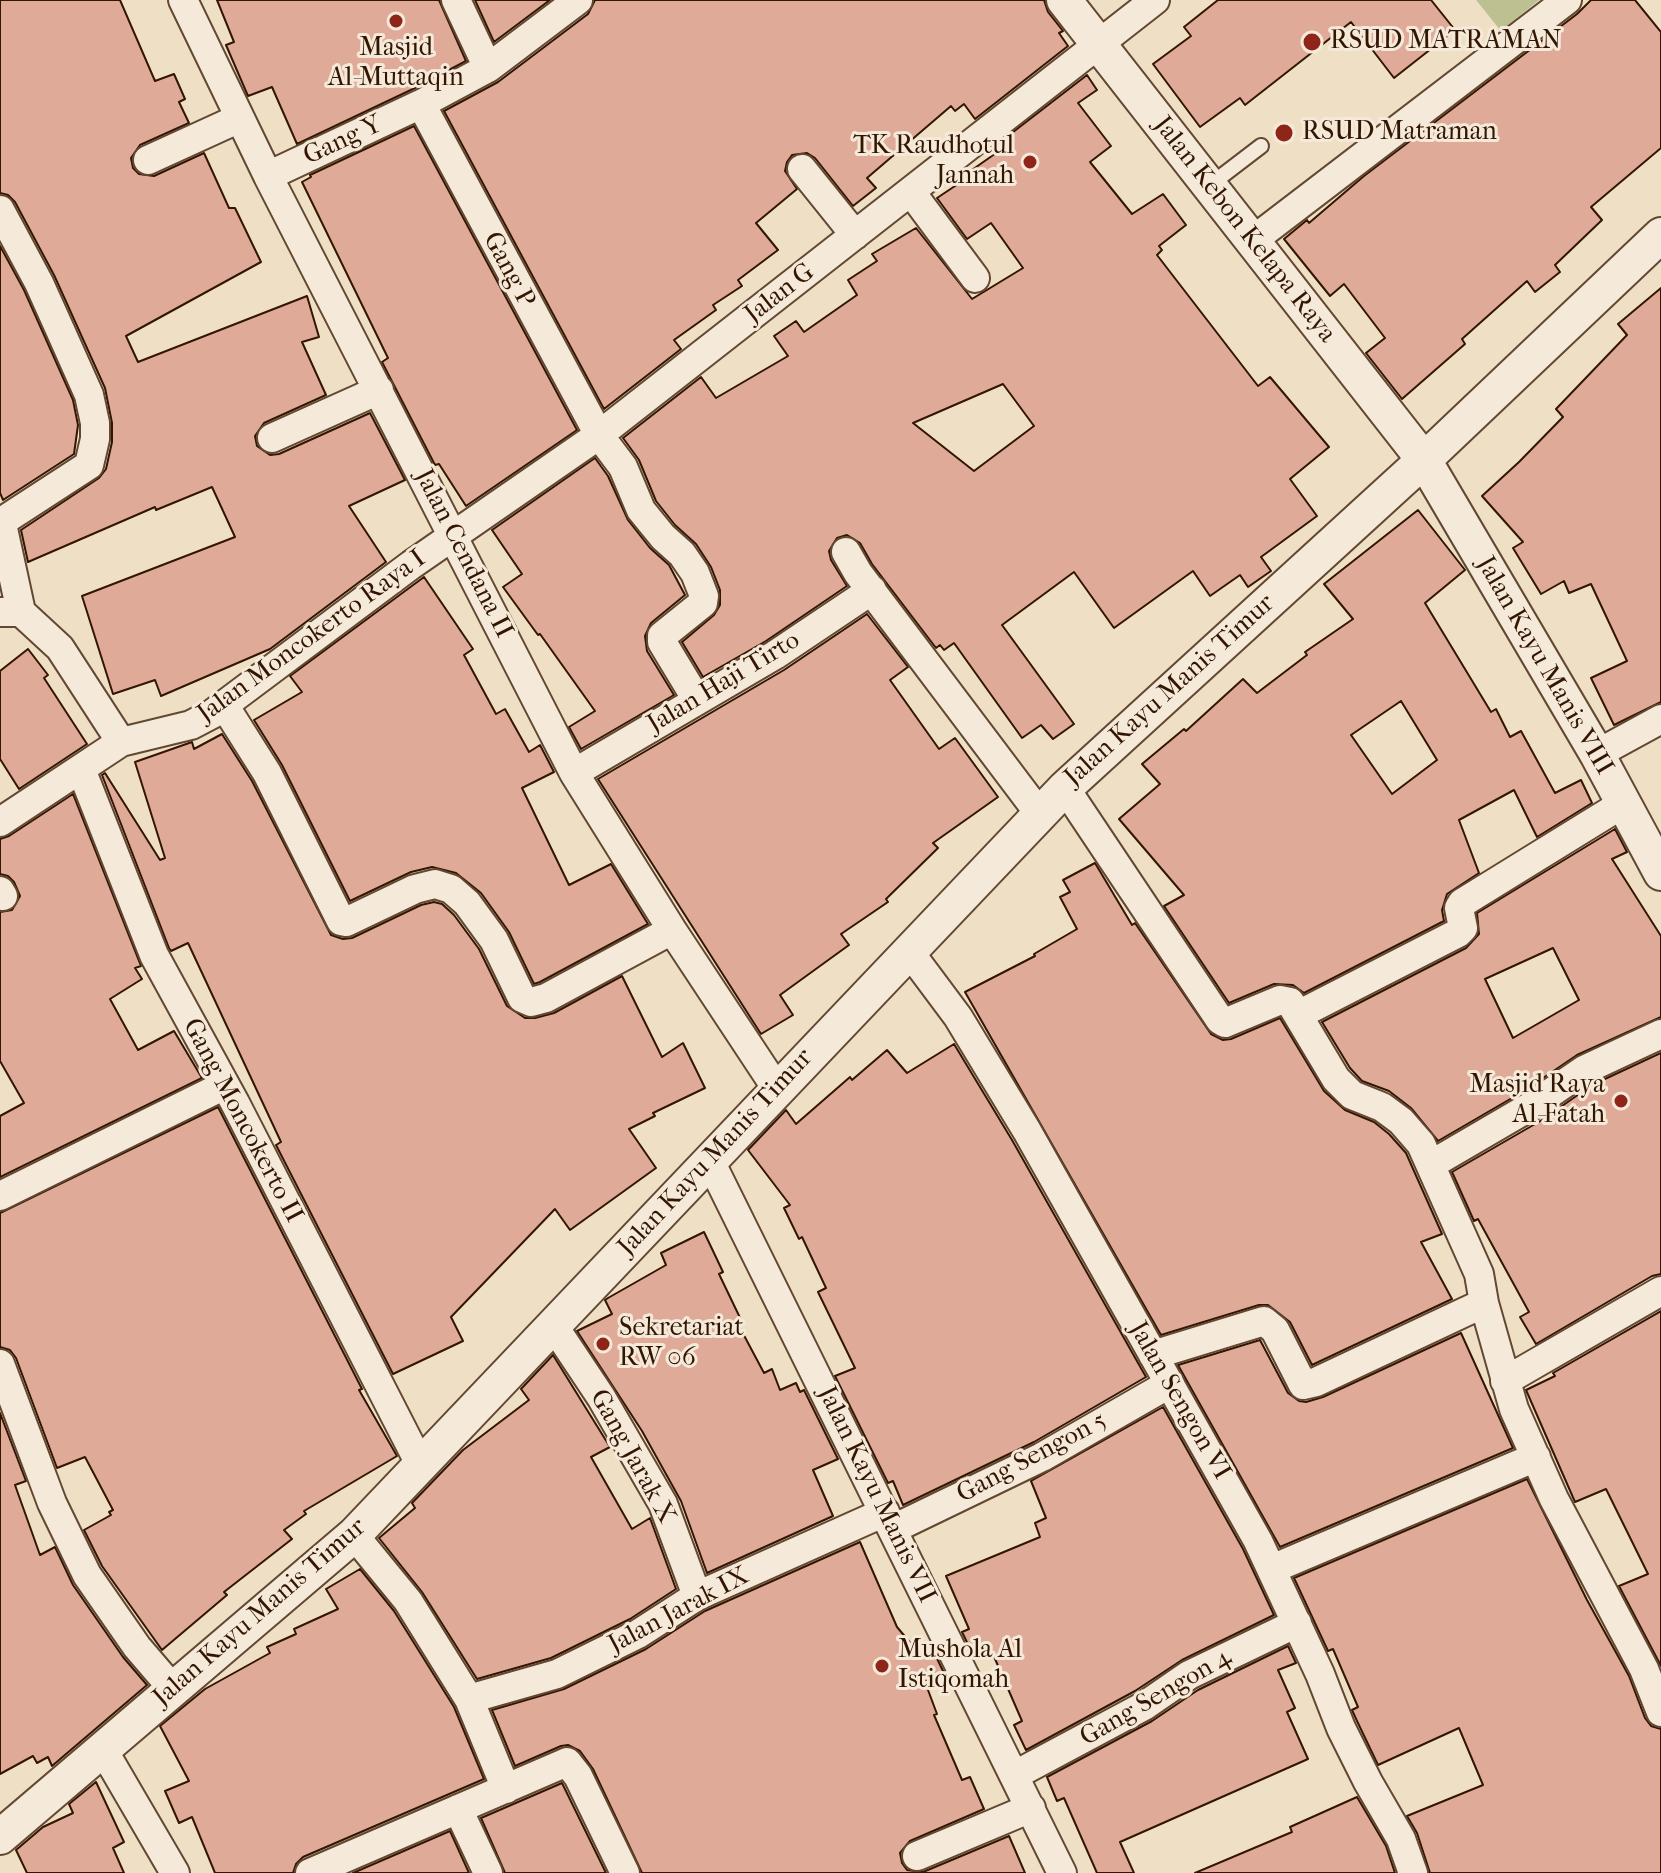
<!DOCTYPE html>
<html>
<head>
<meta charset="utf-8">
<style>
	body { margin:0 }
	canvas { display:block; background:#efdfc4 }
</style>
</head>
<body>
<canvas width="1661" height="1873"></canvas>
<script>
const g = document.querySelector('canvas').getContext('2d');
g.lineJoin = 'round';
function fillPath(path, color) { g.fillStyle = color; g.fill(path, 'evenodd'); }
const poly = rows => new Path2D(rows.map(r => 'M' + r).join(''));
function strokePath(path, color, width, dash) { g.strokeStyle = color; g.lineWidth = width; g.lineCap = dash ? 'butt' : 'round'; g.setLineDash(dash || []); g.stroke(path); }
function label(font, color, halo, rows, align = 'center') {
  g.font = font + ' "IM FELL French Canon",serif'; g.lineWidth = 6; g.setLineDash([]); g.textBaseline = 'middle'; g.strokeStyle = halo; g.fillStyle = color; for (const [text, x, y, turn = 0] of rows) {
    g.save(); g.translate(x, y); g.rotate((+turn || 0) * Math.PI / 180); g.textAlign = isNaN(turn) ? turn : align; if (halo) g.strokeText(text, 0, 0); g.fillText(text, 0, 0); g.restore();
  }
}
fillPath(poly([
	[1476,0,1539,0,1501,31]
]), '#bdc191');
const building = poly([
	[0,0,120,0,155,81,174,74,185,99,179,102,189,123,140,145,131,158,133,168,139,174,154,176,204,153,229,208,235,208,261,262,126,336,138,362,307,296,319,337,302,342,326,395,264,423,255,436,257,446,270,455,279,454,370,413,405,480,349,506,386,562,270,649,161,696,155,680,113,694,82,596,235,537,212,487,156,510,155,507,28,562,21,530,99,478,106,469,112,442,112,423,105,388,54,275,15,202,8,195,0,193,0,0],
	[217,0,439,0,466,61,413,89,297,144,272,87,248,96,226,45,234,42,217,0],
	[475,0,550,0,494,42,475,0],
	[595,0,1044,0,1048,12,1063,31,1059,33,1068,46,975,119,964,104,955,111,951,106,867,178,876,188,853,206,815,158,807,153,792,155,787,162,785,171,797,189,756,223,778,250,738,280,742,286,713,305,716,310,674,340,681,349,604,409,444,111,498,82,588,14,595,0],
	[1218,0,1431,0,1455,30,1394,78,1351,22,1245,105,1240,98,1200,127,1153,64,1191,36,1184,27,1218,0],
	[1591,0,1635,0,1661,32,1661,148,1591,207,1602,220,1555,265,1560,272,1535,292,1527,281,1462,339,1465,344,1402,399,1366,353,1385,338,1344,284,1330,296,1284,239,1307,220,1309,223,1364,176,1577,14,1591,0],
	[1087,75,1097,90,1078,103,1111,146,1090,162,1132,214,1163,194,1186,225,1159,246,1162,250,1157,255,1258,386,1270,377,1329,447,1290,479,1317,516,1261,557,1271,571,1248,587,1240,575,1210,596,1193,571,1114,628,1074,572,1002,625,1074,724,1053,739,1041,725,1022,738,954,643,944,650,940,645,936,648,872,564,860,543,847,535,837,538,829,551,831,560,847,586,766,641,703,677,682,642,714,615,720,605,720,590,711,567,696,544,675,525,656,501,639,460,623,438,701,377,716,398,788,356,774,336,796,321,804,332,857,295,848,280,877,261,872,254,916,228,972,299,1023,268,991,223,967,239,937,198,961,182,959,179,999,151,995,146,1087,75],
	[1003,384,1034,426,974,471,913,423,1003,384],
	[414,126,577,430,466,506,439,464,435,465,382,362,388,358,302,182,311,177,310,175,414,126],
	[0,246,24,290,73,400,78,425,74,454,3,500,0,493,0,246],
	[1661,288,1661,702,1614,725,1591,678,1627,661,1591,584,1569,593,1564,581,1541,594,1513,548,1523,542,1482,496,1519,462,1563,417,1556,409,1627,335,1618,324,1661,288],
	[595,458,608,476,628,520,650,548,669,565,685,595,651,623,645,636,647,651,674,695,581,749,569,727,595,711,540,634,538,635,503,587,522,574,492,530,595,458],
	[1418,510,1465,570,1425,603,1491,712,1496,709,1510,737,1521,731,1555,793,1581,780,1592,803,1537,837,1514,790,1459,820,1479,873,1447,894,1442,910,1444,921,1304,993,1293,985,1274,984,1229,1003,1164,906,1184,895,1119,819,1160,784,1142,764,1184,729,1186,731,1243,679,1257,693,1307,655,1305,652,1353,619,1324,584,1418,510],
	[1401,701,1437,760,1392,794,1351,735,1401,701],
	[424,577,473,649,464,655,496,714,505,709,529,752,540,745,554,772,522,788,569,885,611,864,648,924,540,982,534,984,509,932,481,893,456,873,432,867,411,872,350,901,282,765,254,720,302,692,290,676,424,577],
	[867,614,908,667,890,680,939,749,955,738,998,797,933,843,938,848,886,899,888,902,841,934,849,945,780,995,793,1015,761,1034,598,779,784,670,867,614],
	[28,649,48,675,44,678,87,744,19,789,0,759,0,671,28,649],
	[222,734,252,781,331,935,343,939,352,938,421,905,434,902,442,904,454,915,479,949,507,1006,525,1018,535,1018,554,1013,622,976,662,1057,683,1043,705,1088,653,1113,655,1116,629,1129,656,1168,570,1230,555,1209,451,1317,463,1341,393,1374,276,1145,281,1142,188,943,171,951,169,948,102,775,105,773,160,860,165,858,135,762,192,742,194,749,222,734],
	[73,794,141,966,135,968,142,979,110,999,138,1050,174,1031,202,1078,0,1177,0,1116,24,1103,0,1061,0,912,12,910,20,896,14,882,8,876,0,874,0,839,9,836,73,794],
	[1615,829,1627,852,1612,859,1661,936,1661,1017,1577,1055,1524,1091,1438,1141,1411,1108,1389,1091,1362,1081,1350,1068,1322,1022,1466,948,1479,934,1477,913,1615,829],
	[1553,948,1579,1000,1513,1038,1485,979,1553,948],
	[1095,863,1132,925,1135,923,1211,1034,1223,1040,1231,1039,1280,1018,1324,1091,1345,1110,1374,1122,1389,1134,1406,1153,1442,1234,1421,1242,1452,1299,1312,1365,1290,1322,1268,1305,1259,1305,1161,1335,965,992,1035,956,1034,954,1077,929,1060,897,1070,892,1063,880,1095,863],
	[954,1044,1012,1140,1146,1377,1034,1442,903,1505,893,1481,888,1483,835,1376,855,1368,818,1292,826,1288,802,1237,799,1239,784,1208,790,1205,748,1150,786,1110,796,1124,850,1077,852,1080,887,1050,907,1073,954,1044],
	[1661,1053,1661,1274,1652,1276,1536,1344,1520,1317,1529,1312,1478,1219,1474,1221,1452,1172,1542,1120,1592,1085,1661,1053],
	[218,1107,362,1389,359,1390,397,1456,304,1511,306,1514,284,1530,292,1539,224,1592,227,1595,162,1650,102,1566,84,1530,111,1515,109,1512,113,1510,85,1457,57,1468,16,1358,10,1350,0,1347,0,1213,218,1107],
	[704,1232,723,1272,719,1274,743,1324,739,1326,764,1373,772,1369,780,1390,796,1383,800,1392,804,1390,838,1459,813,1470,833,1516,707,1573,681,1501,642,1431,577,1331,612,1314,605,1300,608,1298,666,1265,661,1253,704,1232],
	[1661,1311,1661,1666,1619,1586,1648,1574,1606,1489,1575,1502,1526,1390,1555,1376,1553,1373,1661,1311],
	[1461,1333,1513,1448,1280,1547,1178,1365,1260,1340,1288,1393,1299,1401,1306,1402,1323,1397,1461,1333],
	[553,1355,610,1447,591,1457,632,1529,650,1518,676,1589,630,1619,551,1658,477,1679,422,1592,379,1538,415,1508,412,1503,463,1450,529,1400,521,1389,553,1355],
	[1163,1407,1243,1549,1274,1615,1182,1660,1135,1691,1026,1750,1014,1725,1022,1721,992,1652,975,1659,962,1632,969,1629,946,1576,1040,1537,1035,1523,1046,1518,1031,1481,1163,1407],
	[0,1413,26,1481,15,1485,40,1555,55,1547,73,1585,123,1657,147,1685,52,1766,48,1757,37,1763,33,1756,0,1774,0,1413],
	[1527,1479,1587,1600,1629,1676,1645,1718,1651,1726,1661,1729,1661,1873,1430,1873,1417,1833,1407,1816,1483,1785,1459,1728,1378,1765,1357,1721,1352,1710,1358,1707,1333,1649,1328,1651,1294,1578,1527,1479],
	[860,1542,897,1627,918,1652,931,1646,944,1673,925,1682,937,1714,934,1715,962,1780,970,1777,984,1809,910,1841,900,1853,902,1863,907,1870,923,1872,1009,1836,1025,1873,642,1873,593,1769,580,1751,568,1745,561,1746,515,1766,492,1710,564,1689,646,1649,705,1611,860,1542],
	[360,1569,394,1611,454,1707,484,1779,303,1857,296,1864,293,1873,215,1873,192,1817,179,1823,165,1791,189,1781,160,1726,205,1689,270,1653,267,1647,296,1634,294,1629,338,1609,326,1589,360,1569],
	[1288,1646,1296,1663,1278,1670,1295,1708,1287,1712,1308,1759,1120,1842,1134,1873,1097,1873,1064,1798,1057,1801,1047,1777,1152,1721,1198,1690,1288,1646],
	[96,1782,124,1842,113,1848,124,1873,27,1873,16,1850,43,1827,73,1813,69,1804,96,1782],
	[562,1783,606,1873,505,1873,481,1818,562,1783],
	[1357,1797,1386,1846,1395,1873,1195,1873,1292,1832,1290,1827,1357,1797],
	[450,1831,469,1873,353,1873,450,1831]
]);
fillPath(building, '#e0aa98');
strokePath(building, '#331602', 2);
const service = poly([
	[1210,185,1261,146]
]);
const minor = poly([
	[183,0,268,176,574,773,672,930,777,1089],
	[456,0,488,68],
	[421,104,599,435],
	[148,160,240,118],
	[802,169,855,235],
	[268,176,421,104,488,68,578,0],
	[911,192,975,278],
	[0,210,39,283,61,332,89,395,95,423,95,439,89,465,9,517,2,524,21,612],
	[1252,241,1567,0],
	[272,438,379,390],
	[608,447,623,467,641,510,663,537,682,554,695,573,704,596,703,603,662,636,662,642,697,700],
	[846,552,858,573,1039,813],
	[0,612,21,612,60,648,121,742],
	[224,705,267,773,341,921,346,922,415,889,435,884,451,889,467,903,494,940,522,998,531,1002,546,998,672,930],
	[1597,754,1661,719],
	[81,769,154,955,235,1103,421,1466],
	[574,773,775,655,872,590],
	[1065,788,1220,1020,1225,1023,1280,1000,1290,1002,1336,1079,1352,1095,1382,1107,1401,1121,1421,1144,1479,1274,1484,1303,1514,1409,1554,1499,1644,1669,1661,1712],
	[0,822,121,742,191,725,212,714,411,565,599,435,1155,0],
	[0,891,3,896],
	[908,950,958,1017,1027,1131,1258,1541,1320,1674,1341,1728,1368,1782,1401,1839,1413,1873],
	[1298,1015,1458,933,1463,928,1459,908,1462,903,1624,803],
	[710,1161,1062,1873],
	[1432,1164,1533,1105,1584,1070,1661,1034],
	[0,1196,225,1085],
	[553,1325,601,1397,663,1504,697,1596],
	[1153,1355,1264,1321,1275,1330,1303,1385,1316,1382,1484,1303],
	[0,1364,52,1503,87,1575,137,1647,173,1689],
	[1505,1381,1661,1291],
	[893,1529,1042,1457,1169,1384],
	[354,1535,408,1601,469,1699,506,1789],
	[1272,1569,1536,1457],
	[469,1699,557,1674,638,1634,697,1596,885,1512],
	[102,1748,175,1873],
	[1015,1775,1144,1706,1189,1675,1297,1623],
	[458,1809,488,1873],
	[917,1856,1031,1808],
	[310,1873,567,1762,578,1776,625,1873]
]);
const tertiary = poly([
	[1064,0,1424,460,1597,754,1661,873],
	[0,1837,354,1535,1065,788,1424,460,1661,235]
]);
strokePath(service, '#624832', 18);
strokePath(minor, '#624832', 32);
strokePath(tertiary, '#624832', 38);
strokePath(service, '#f5ead9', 14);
strokePath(minor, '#f5ead9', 28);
strokePath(tertiary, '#f5ead9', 34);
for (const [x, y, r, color] of [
	[396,21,8,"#8f2418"],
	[1312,42,10,"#8f2418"],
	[1284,133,10,"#8f2418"],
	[1030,162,8,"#8f2418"],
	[1621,1101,8,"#8f2418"],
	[603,1344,8,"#8f2418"],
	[882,1666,8,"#8f2418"]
]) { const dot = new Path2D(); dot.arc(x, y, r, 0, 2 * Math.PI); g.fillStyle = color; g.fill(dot); strokePath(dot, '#f5ead9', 3); }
label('26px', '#331602', '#f5ead9', [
	["RSUD MATRAMAN",1330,42],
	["Masjid",396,49,"center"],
	["Al-Muttaqin",396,79,"center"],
	["RSUD Matraman",1302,133],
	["TK Raudhotul",1014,147,"right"],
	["Jannah",1014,177,"right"],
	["Masjid Raya",1605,1086,"right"],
	["Al-Fatah",1605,1116,"right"],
	["Sekretariat",619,1329],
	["RW 06",619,1359],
	["Mushola Al",898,1651],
	["Istiqomah",898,1681]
], 'left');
label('26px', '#331602', '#f5ead9', [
	["Gang Y",343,141,-25],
	["Jalan Kebon Kelapa Raya",1244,230,52],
	["Gang P",508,270,62],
	["Jalan G",780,294,-38],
	["Jalan Cendana II",463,554,63],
	["Jalan Moncokerto Raya I",312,637,-36],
	["Jalan Kayu Manis VIII",1544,666,60],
	["Jalan Haji Tirto",724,683,-31],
	["Jalan Kayu Manis Timur",1170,691,-42],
	["Gang Moncokerto II",242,1121,62],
	["Jalan Kayu Manis Timur",716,1153,-47],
	["Jalan Sengon VI",1179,1401,60],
	["Gang Jarak X",632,1457,61],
	["Gang Sengon 5",1032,1458,-28],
	["Jalan Kayu Manis VII",876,1495,64],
	["Jalan Jarak IX",679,1611,-28],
	["Jalan Kayu Manis Timur",260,1613,-41],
	["Gang Sengon 4",1156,1698,-30]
]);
</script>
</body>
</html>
